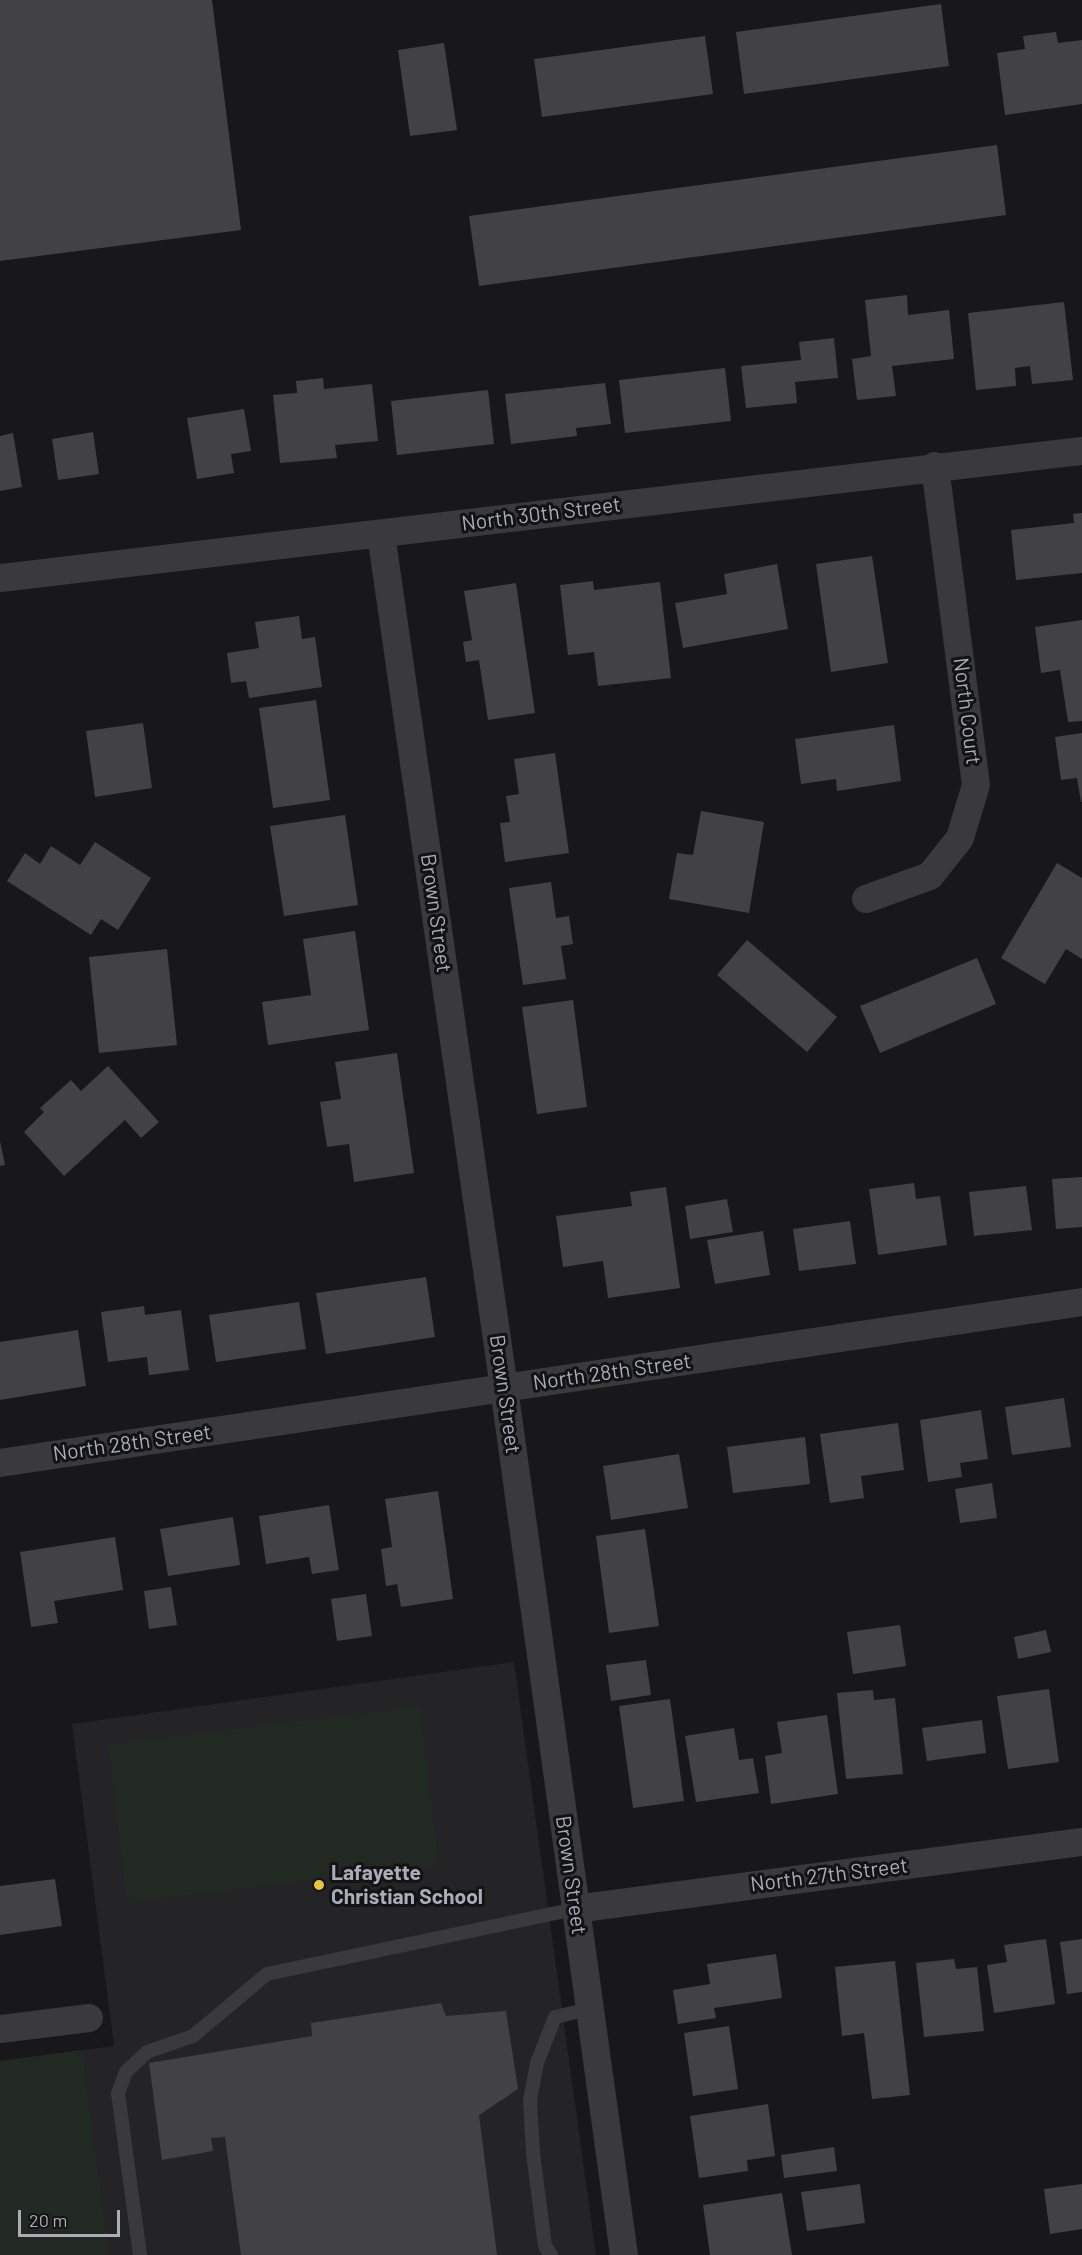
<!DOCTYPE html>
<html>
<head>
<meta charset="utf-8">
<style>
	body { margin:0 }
	#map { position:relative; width:1082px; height:2255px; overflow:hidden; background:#181719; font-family:Barlow,sans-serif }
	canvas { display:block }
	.scale { position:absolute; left:18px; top:2210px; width:102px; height:27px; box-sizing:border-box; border:3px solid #aaadb8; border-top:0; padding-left:8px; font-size:18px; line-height:21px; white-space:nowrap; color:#aaadb8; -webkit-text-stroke:4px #131214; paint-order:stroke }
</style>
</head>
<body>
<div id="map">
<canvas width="1082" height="2255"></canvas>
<div class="scale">20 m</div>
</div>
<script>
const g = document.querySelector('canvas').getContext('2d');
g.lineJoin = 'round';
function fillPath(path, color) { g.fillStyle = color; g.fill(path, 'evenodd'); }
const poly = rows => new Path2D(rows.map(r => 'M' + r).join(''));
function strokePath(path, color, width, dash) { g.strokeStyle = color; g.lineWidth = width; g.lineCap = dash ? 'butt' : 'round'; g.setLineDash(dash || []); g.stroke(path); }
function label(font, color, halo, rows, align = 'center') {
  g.font = font + ' Barlow,sans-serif'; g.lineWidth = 6; g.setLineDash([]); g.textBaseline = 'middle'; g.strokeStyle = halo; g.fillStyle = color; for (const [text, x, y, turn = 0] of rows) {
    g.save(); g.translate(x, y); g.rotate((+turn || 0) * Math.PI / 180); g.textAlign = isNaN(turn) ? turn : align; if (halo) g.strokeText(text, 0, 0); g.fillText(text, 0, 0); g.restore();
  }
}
fillPath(poly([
	[514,1662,596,2255,0,2255,0,2061,114,2046,72,1724]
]), '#242326');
fillPath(poly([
	[420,1706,439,1865,127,1903,108,1744],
	[82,2050,109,2255,0,2255,0,2061]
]), '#222923');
fillPath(poly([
	[0,0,212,0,241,230,0,261],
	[941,4,949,66,744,94,736,32],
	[1056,32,1058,43,1082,40,1082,104,1005,115,997,53,1025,49,1023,36],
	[705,36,713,94,542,117,534,59],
	[444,43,457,130,410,136,398,50],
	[997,145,1006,215,479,286,469,216],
	[907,295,908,315,949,310,954,359,892,366,896,396,857,400,852,359,871,356,865,300],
	[1064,302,1073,380,1032,384,1030,366,1015,368,1016,386,976,390,968,313],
	[834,338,838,378,795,382,797,403,746,408,741,366,801,360,799,342],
	[725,368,731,421,625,433,619,380],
	[323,378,324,389,372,384,378,441,335,445,337,458,280,463,273,395,297,393,296,381],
	[605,383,611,424,576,428,577,436,511,444,505,394],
	[488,390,494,444,397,455,391,401],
	[244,409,251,451,231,454,234,473,197,479,187,418],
	[93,432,99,474,58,480,52,439],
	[13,433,22,487,0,491,0,436],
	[1082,513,1082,573,1016,580,1011,530,1074,523,1073,514],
	[872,556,888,663,831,672,816,564],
	[777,564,788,629,683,648,675,603,727,594,724,574],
	[593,581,594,590,660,582,671,678,598,686,594,652,568,655,560,585],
	[516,583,535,713,488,720,479,660,466,662,463,642,472,640,464,591],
	[299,616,302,639,315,637,322,687,249,698,246,681,231,683,227,653,259,648,255,622],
	[1082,620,1082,721,1068,722,1060,670,1041,673,1035,627],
	[316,700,330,800,273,808,259,708],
	[143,723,152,788,95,797,86,731],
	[894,725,901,781,837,791,836,779,801,784,795,739],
	[1082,733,1082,802,1081,802,1077,778,1061,780,1055,737],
	[555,753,569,853,505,862,500,823,510,822,506,796,519,794,514,759],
	[701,811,764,822,749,913,669,899,677,853,693,855],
	[345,815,358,905,284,916,270,826],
	[95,842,151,878,118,930,101,919,91,935,7,881,25,853,40,864,51,846,80,865],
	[1057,863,1082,878,1082,959,1066,949,1045,984,1001,958],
	[551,882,556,918,569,916,573,944,561,946,566,979,523,985,509,888],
	[355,931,369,1030,268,1045,262,1002,311,995,303,939],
	[747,940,837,1017,807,1052,717,975],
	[167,949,177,1045,99,1053,89,957],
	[977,958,996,1004,880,1053,860,1006],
	[573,1000,587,1107,537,1114,522,1007],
	[397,1053,414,1173,354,1182,349,1144,327,1147,320,1102,341,1099,335,1062],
	[108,1066,159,1122,141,1138,125,1120,64,1176,24,1132,44,1112,40,1108,71,1080,81,1091],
	[0,1141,5,1165,0,1166],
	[1082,1177,1082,1227,1056,1229,1052,1179],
	[914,1183,916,1199,940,1196,947,1245,878,1255,869,1189],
	[1026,1186,1032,1230,974,1236,969,1192],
	[666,1187,680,1288,608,1298,603,1261,563,1267,556,1216,632,1206,630,1192],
	[727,1199,733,1232,690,1239,685,1206],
	[850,1221,856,1264,799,1271,793,1229],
	[763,1231,770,1275,715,1284,707,1240],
	[426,1277,435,1337,326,1354,316,1293],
	[299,1302,306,1349,216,1362,209,1315],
	[144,1306,145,1315,181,1310,189,1370,149,1375,147,1357,108,1362,101,1312],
	[78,1330,86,1386,0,1400,0,1342],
	[1064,1398,1071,1447,1012,1455,1005,1407],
	[981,1410,988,1459,960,1463,962,1477,928,1482,920,1420],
	[898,1423,904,1470,861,1476,864,1498,830,1503,820,1434],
	[805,1437,810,1484,733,1493,727,1447],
	[679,1454,688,1508,611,1520,603,1466],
	[992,1483,997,1518,960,1523,955,1489],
	[438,1491,453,1599,401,1607,397,1584,386,1586,381,1549,392,1547,385,1499],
	[329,1505,339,1570,312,1574,309,1557,266,1564,259,1516],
	[233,1517,240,1565,168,1576,160,1529],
	[645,1529,659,1626,609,1633,596,1536],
	[115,1537,123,1590,54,1601,58,1623,31,1627,20,1552],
	[171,1587,177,1625,149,1629,144,1591],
	[366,1594,372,1636,337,1641,331,1599],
	[900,1625,906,1666,853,1674,847,1632],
	[1046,1630,1051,1652,1018,1659,1014,1637],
	[646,1660,651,1695,611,1701,606,1665],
	[1049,1689,1059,1762,1008,1769,997,1696],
	[873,1690,874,1700,895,1698,903,1774,846,1779,837,1693],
	[670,1699,684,1801,633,1808,619,1706],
	[827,1715,838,1794,771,1804,765,1756,782,1753,777,1722],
	[982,1720,986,1753,927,1761,922,1728],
	[734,1728,739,1760,753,1758,759,1793,696,1802,685,1736],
	[55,1879,62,1926,0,1935,0,1886],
	[1046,1939,1055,2004,994,2013,987,1965,1007,1962,1004,1945],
	[1082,1939,1082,1992,1067,1994,1060,1942],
	[776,1954,782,1998,714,2008,716,2018,678,2024,673,1990,710,1984,707,1964],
	[954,1959,956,1969,977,1967,984,2031,924,2037,916,1963],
	[895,1961,910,2095,872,2099,864,2033,842,2036,835,1967],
	[441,2003,446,2016,506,2011,518,2089,479,2115,497,2255,241,2255,225,2137,211,2138,213,2151,162,2160,149,2063,312,2036,311,2023],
	[729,2026,738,2089,693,2096,684,2033],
	[768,2104,775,2156,747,2160,748,2171,699,2178,690,2116],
	[834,2147,837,2171,784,2178,781,2155],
	[860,2184,865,2223,807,2231,801,2192],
	[1082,2184,1082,2229,1050,2234,1044,2189],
	[782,2193,792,2255,710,2255,703,2205]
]), '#424246');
strokePath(poly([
	[140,2255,118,2093,126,2072,147,2052,193,2036,267,1974,575,1909],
	[551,2255,545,2246,533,2153,530,2100,537,2063,555,2017,589,2009]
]), '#39393e', 14);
strokePath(poly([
	[381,534,504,1388,624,2255],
	[0,578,1082,451],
	[866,899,930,876,960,838,976,785,935,466],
	[0,1463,1082,1302],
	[575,1909,1082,1842],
	[0,2029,89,2018]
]), '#39393e', 28);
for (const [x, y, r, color] of [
	[319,1885,6,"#e6c543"]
]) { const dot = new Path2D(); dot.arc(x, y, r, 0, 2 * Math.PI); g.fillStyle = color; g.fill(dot); strokePath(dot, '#131214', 2); }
label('21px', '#aaadb8', '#131214', [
	["North 30th Street",541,514,-7],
	["North Court",967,711,83],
	["Brown Street",436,913,82],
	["North 28th Street",612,1372,-8],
	["Brown Street",505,1394,82],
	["North 28th Street",132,1443,-8],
	["Brown Street",571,1875,82],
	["North 27th Street",829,1875,-7]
]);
label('bold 21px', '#aaadb8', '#131214', [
	["Lafayette",331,1873],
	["Christian School",331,1897]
], 'left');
</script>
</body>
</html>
